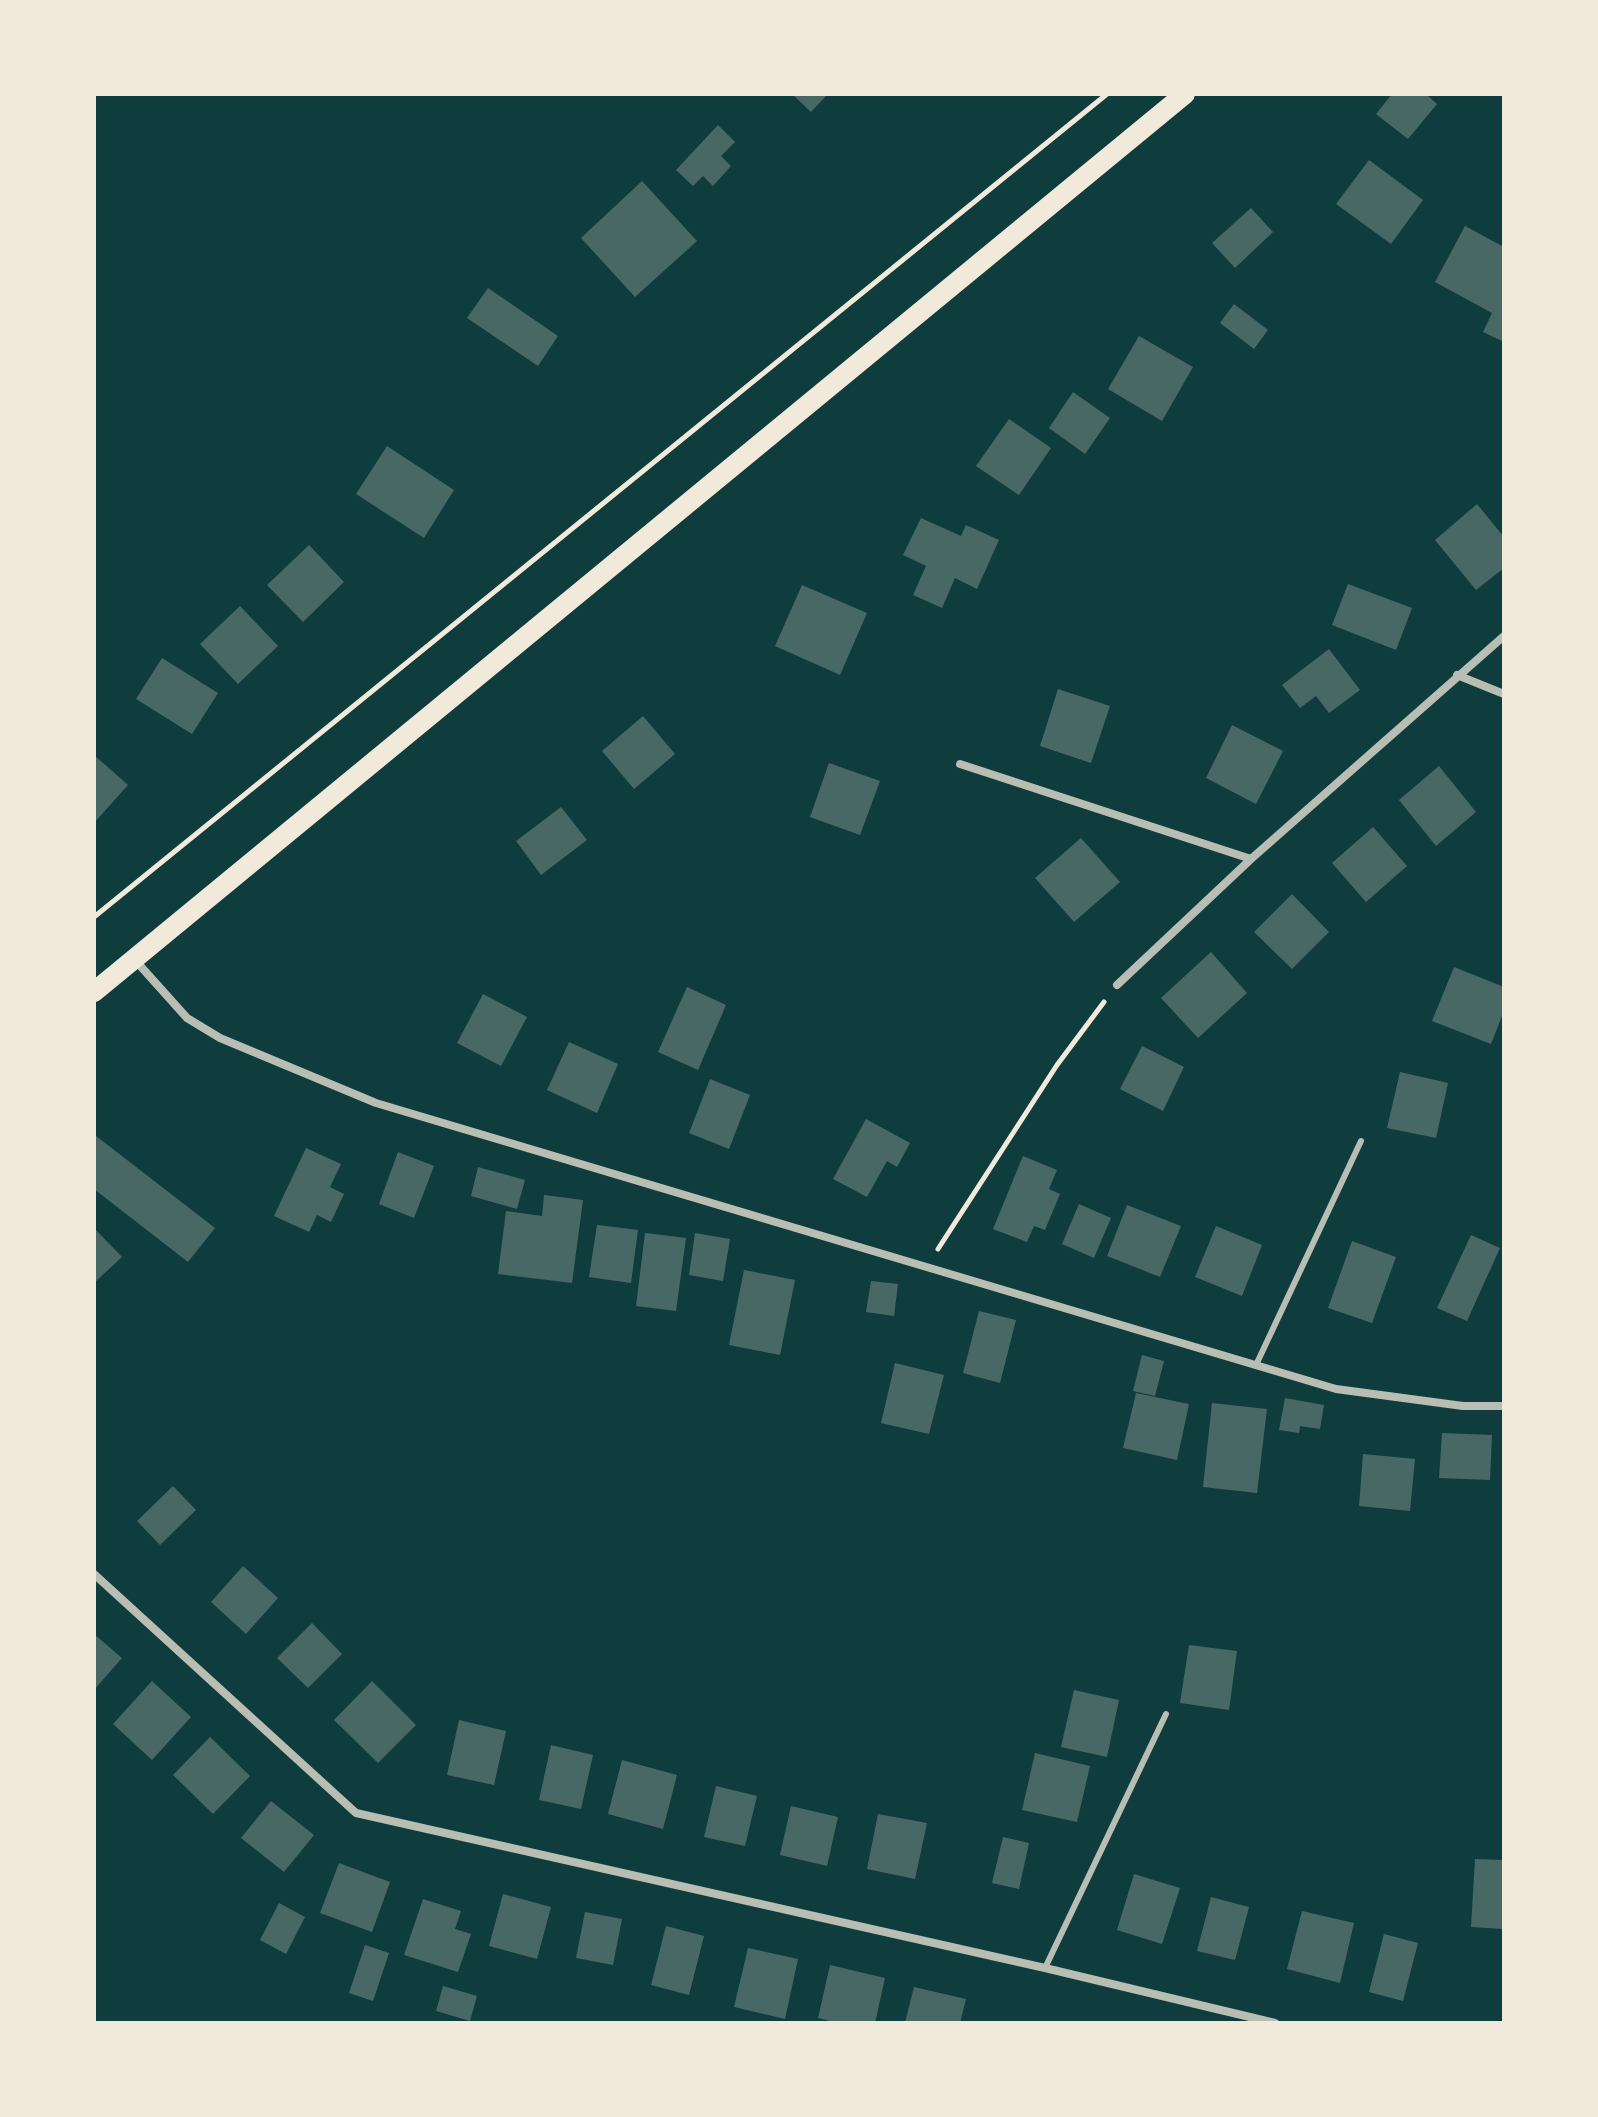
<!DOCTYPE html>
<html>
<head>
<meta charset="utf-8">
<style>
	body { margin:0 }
	#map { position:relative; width:1598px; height:2117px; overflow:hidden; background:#0f3d3e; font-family:"Crimson Pro",serif }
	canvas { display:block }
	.frame { position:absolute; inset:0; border:96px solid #f1e9da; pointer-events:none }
</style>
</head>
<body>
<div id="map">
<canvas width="1598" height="2117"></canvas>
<div class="frame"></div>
</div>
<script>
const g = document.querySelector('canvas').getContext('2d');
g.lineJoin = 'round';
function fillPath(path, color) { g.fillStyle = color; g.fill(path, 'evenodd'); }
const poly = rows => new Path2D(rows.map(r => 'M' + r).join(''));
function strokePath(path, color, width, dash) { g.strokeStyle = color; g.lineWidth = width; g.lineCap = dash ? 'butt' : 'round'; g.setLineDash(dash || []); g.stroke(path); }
fillPath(poly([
	[792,94,828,94,811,112],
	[1392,94,1426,94,1437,104,1408,139,1376,114],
	[718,125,735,142,721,156,731,166,713,186,703,176,693,186,676,170],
	[1369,160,1423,200,1391,244,1336,204],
	[642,181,697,241,635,297,581,238],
	[1251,208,1273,232,1235,268,1212,243],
	[1465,226,1504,247,1504,342,1483,332,1492,313,1435,282],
	[488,288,558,336,538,366,467,318],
	[1234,304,1268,330,1254,349,1220,323],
	[1139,336,1193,367,1162,421,1108,389],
	[1073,392,1110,418,1085,454,1049,428],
	[1009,419,1051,448,1019,495,976,466],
	[387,446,454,490,424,538,356,494],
	[1477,504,1504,537,1504,568,1476,590,1435,540],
	[921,518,961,536,966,525,999,540,977,589,955,578,942,608,913,595,926,566,903,555],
	[309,545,344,582,303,622,267,585],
	[1348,584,1412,608,1396,650,1332,625],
	[802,585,867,613,840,675,775,646],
	[240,606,278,646,238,684,200,644],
	[1329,649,1360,690,1329,713,1316,696,1300,708,1282,685],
	[162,658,218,693,192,734,136,699],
	[1058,689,1110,706,1091,763,1040,746],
	[643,716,675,754,634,789,602,751],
	[1232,725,1283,751,1256,804,1206,778],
	[94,755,128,785,94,823],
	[829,763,880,781,860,835,810,817],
	[1439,766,1476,812,1436,846,1399,800],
	[561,807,587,840,541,875,516,841],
	[1373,827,1407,866,1366,902,1332,863],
	[1081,838,1120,882,1074,922,1035,878],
	[1292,894,1329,932,1292,969,1254,932],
	[1211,952,1247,993,1198,1038,1161,998],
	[1454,967,1504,987,1504,1011,1491,1044,1432,1021],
	[687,987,726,1005,698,1070,658,1052],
	[483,994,527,1017,501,1066,457,1043],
	[569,1042,618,1064,597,1113,547,1090],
	[1142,1046,1184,1067,1163,1111,1120,1089],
	[1400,1072,1448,1083,1436,1138,1387,1128],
	[710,1079,750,1095,729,1149,689,1133],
	[866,1119,910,1143,897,1167,887,1161,867,1197,833,1179],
	[96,1136,215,1228,188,1262,94,1189,94,1139],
	[306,1148,341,1164,330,1187,344,1194,331,1222,317,1215,309,1232,274,1216],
	[398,1152,434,1166,414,1218,379,1204],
	[1023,1156,1057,1170,1049,1189,1060,1194,1045,1230,1034,1226,1027,1242,993,1229],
	[478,1167,525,1180,517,1209,471,1196],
	[544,1195,583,1200,572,1283,498,1274,506,1211,542,1216],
	[1079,1204,1111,1218,1094,1258,1062,1244],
	[1127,1205,1181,1226,1160,1277,1107,1256],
	[597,1225,638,1230,631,1283,589,1277],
	[1216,1226,1262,1245,1242,1296,1195,1277],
	[94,1228,122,1257,94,1283],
	[645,1233,686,1238,676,1311,636,1306],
	[695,1233,730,1239,723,1281,689,1275],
	[1471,1235,1500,1248,1467,1321,1437,1308],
	[1352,1241,1396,1257,1372,1323,1328,1308],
	[744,1270,795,1280,780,1355,729,1345],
	[871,1281,898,1284,894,1316,866,1312],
	[979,1311,1016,1320,1000,1383,963,1373],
	[1142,1355,1164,1361,1155,1396,1133,1391],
	[895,1363,944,1375,929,1434,881,1423],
	[1136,1393,1189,1404,1177,1460,1123,1448],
	[1285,1398,1324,1405,1320,1429,1300,1426,1299,1433,1279,1430],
	[1212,1403,1267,1409,1257,1493,1203,1487],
	[1442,1433,1492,1435,1490,1480,1439,1478],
	[1363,1454,1415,1459,1410,1511,1359,1506],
	[173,1486,196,1510,160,1545,137,1521],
	[243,1566,278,1598,246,1634,211,1602],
	[312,1623,342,1654,308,1688,277,1658],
	[94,1634,122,1658,94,1690],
	[1189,1645,1237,1651,1229,1710,1180,1703],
	[152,1681,191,1717,152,1760,113,1724],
	[372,1681,416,1725,378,1763,334,1720],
	[1074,1690,1119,1700,1107,1757,1061,1747],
	[459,1720,506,1731,494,1785,447,1775],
	[210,1737,250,1776,213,1814,173,1775],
	[551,1745,593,1755,581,1809,539,1800],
	[1035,1753,1090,1766,1077,1822,1022,1810],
	[622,1760,677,1775,663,1829,608,1814],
	[716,1786,757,1796,745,1846,704,1837],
	[271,1801,314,1835,284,1872,241,1838],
	[791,1806,838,1817,827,1866,780,1855],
	[878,1814,927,1823,915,1879,867,1869],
	[1003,1837,1029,1843,1019,1889,992,1883],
	[1475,1859,1504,1860,1504,1929,1471,1927],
	[339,1863,390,1882,372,1932,320,1913],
	[1134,1874,1180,1888,1162,1944,1117,1930],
	[503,1894,551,1907,537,1959,489,1946],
	[1211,1897,1249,1907,1235,1960,1197,1951],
	[423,1899,461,1911,455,1929,471,1934,458,1972,404,1955],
	[279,1903,305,1917,286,1954,260,1940],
	[1302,1911,1354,1923,1340,1983,1287,1969],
	[585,1912,622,1919,613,1965,576,1958],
	[666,1926,704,1936,689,1995,651,1985],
	[1384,1934,1418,1943,1403,2001,1369,1992],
	[365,1945,389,1953,373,2001,349,1993],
	[748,1948,798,1959,785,2019,734,2007],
	[830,1965,885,1978,875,2023,838,2023,818,2018],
	[443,1986,477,1996,470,2021,436,2011],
	[914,1987,966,1999,960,2023,905,2023]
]), '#486865');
strokePath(poly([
	[94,917,1107,94],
	[938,1249,1057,1065,1104,1002]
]), '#f1e9da', 5);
strokePath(poly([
	[1256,1365,1361,1141],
	[1045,1968,1166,1714]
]), '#b8beb3', 6);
strokePath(poly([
	[1457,675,1504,694],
	[960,764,1251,859,1504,636],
	[135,960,187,1018,220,1038,376,1103,1336,1389,1463,1406,1504,1406],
	[1117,985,1251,859],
	[94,1574,356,1813,1045,1968,1275,2023]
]), '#b8beb3', 8);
strokePath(poly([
	[94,992,1185,94]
]), '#f1e9da', 20);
</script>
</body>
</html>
